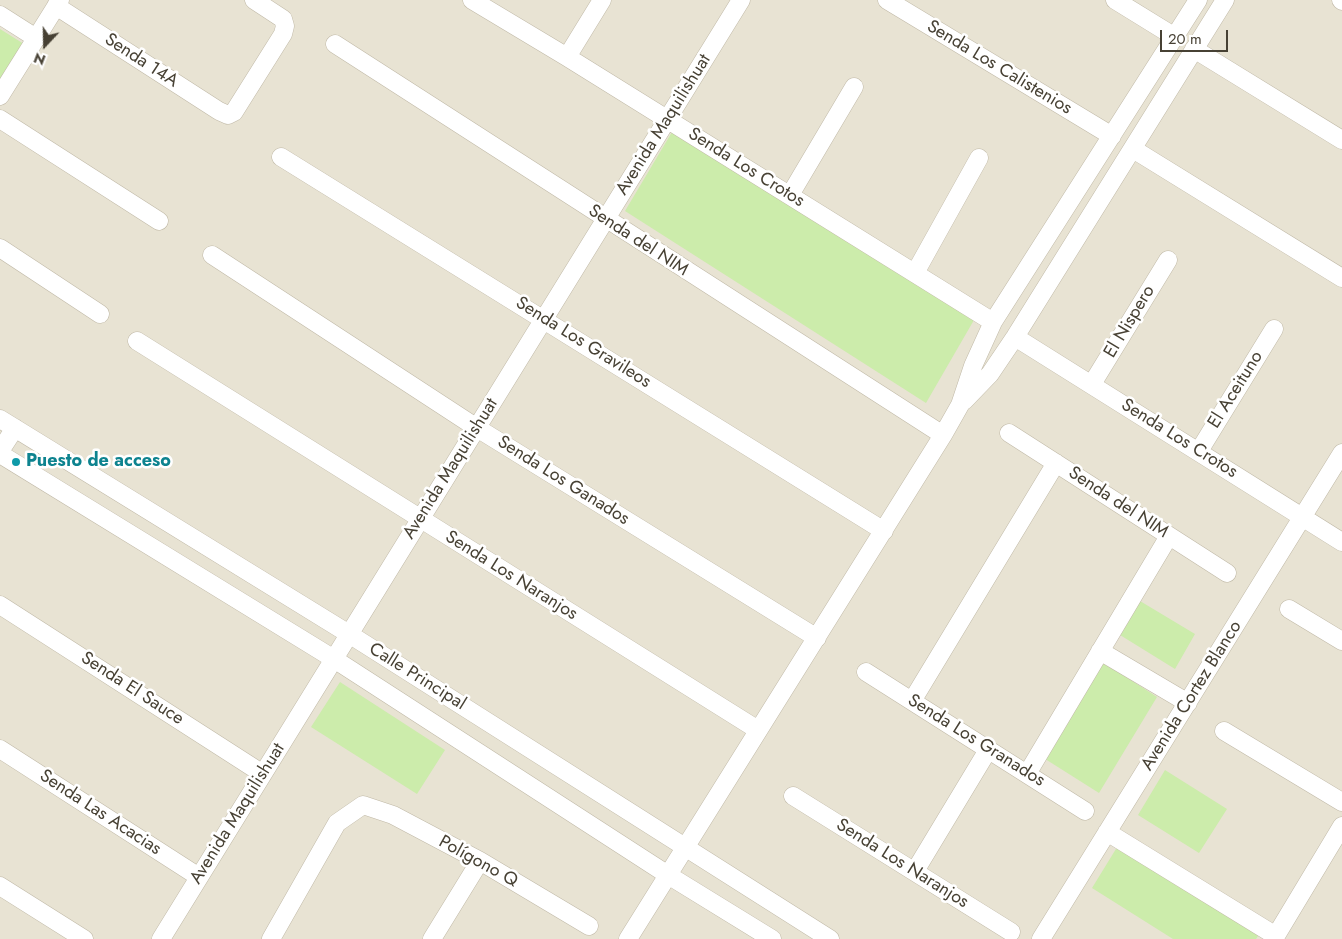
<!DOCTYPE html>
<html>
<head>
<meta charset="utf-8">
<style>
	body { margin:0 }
	#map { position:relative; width:1342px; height:939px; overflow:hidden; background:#f4f0e5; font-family:Jost,sans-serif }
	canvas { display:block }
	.north { position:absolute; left:20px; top:20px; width:50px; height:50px; -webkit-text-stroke:4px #fff; paint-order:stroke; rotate:201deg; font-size:14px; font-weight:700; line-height:20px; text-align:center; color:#474134 }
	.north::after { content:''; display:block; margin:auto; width:18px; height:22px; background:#474134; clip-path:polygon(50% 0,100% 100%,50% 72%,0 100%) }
	.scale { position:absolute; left:1160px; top:30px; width:68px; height:22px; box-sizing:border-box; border:2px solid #474134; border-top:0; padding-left:6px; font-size:15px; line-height:18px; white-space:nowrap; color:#474134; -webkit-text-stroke:4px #fff; paint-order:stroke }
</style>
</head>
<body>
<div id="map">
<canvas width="1342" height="939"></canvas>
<div class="north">N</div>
<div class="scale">20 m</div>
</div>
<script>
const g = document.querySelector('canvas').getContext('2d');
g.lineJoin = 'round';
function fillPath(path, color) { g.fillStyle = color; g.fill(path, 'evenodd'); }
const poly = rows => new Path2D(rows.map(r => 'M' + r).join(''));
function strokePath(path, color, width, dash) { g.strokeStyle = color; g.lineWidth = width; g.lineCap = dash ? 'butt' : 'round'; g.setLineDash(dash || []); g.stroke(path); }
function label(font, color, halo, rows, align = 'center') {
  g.font = font + ' Jost,sans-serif'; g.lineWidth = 5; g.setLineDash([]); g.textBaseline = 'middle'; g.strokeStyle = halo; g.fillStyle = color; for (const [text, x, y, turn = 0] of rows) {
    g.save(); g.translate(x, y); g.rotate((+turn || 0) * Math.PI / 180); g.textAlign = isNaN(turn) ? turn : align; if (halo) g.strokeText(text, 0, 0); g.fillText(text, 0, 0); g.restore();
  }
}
fillPath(poly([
	[0,0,1342,0,1342,939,0,939]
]), '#e8e3d3');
fillPath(poly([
	[0,29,24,44,0,82],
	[672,132,974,320,926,403,625,211],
	[1140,601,1195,634,1175,669,1120,635],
	[1103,662,1157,697,1099,793,1042,757],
	[340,682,445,750,417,794,311,727],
	[1165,770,1227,809,1199,853,1138,815],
	[1119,844,1260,933,1256,939,1173,939,1092,888]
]), '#ccecab');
const street = poly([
	[472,0,567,57,993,322],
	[887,0,1112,136],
	[1115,0,1175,37],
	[1341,0,1342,1],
	[56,6,219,111,228,115,234,112,283,34,285,26,283,19,254,0],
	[0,15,36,38],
	[335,44,943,435],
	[1194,49,1342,140],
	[567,57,602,0],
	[0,96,60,0],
	[0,119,159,221],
	[1133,149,1342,278],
	[281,157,884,531],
	[790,195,854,87],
	[0,248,100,314],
	[212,255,477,428,817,638],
	[915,273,979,158],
	[1015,337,1342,542],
	[137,341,758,730],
	[1092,384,1168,260],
	[964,401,990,374,1015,337,1225,0],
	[0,419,349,634,830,939],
	[1009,433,1227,573],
	[0,451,15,428],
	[1199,451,1274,329],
	[0,454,334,659,668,875,772,939],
	[0,605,263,774],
	[1289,609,1342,641],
	[1100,651,1188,703],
	[866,672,1085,811],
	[912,701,1056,463],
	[1224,731,1342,802],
	[0,749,199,877],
	[1027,774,1169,536],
	[793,796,1011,932],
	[1107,832,1276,936],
	[915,871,988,750],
	[0,886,84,939],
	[161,939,741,0],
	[271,939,337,823,363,805,393,815,480,861,589,926],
	[432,939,480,861],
	[628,939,943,435,960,405,973,366,993,322,1198,0],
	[1041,939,1342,453],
	[1274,939,1342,826]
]);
strokePath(street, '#c0b9a7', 19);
strokePath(street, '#fff', 18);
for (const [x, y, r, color] of [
	[16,462,5,"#0f9aa8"]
]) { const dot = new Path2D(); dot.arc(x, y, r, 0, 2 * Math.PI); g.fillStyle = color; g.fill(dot); strokePath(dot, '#fff', 2); }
label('18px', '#474134', '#fff', [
	["Senda 14A",141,61,33],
	["Senda Los Calistenios",999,68,31],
	["Avenida Maquilishuat",664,125,-58],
	["Senda Los Crotos",746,168,32],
	["Senda del NIM",638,241,33],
	["El Nispero",1130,322,-59],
	["Senda Los Gravileos",583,343,32],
	["El Aceituno",1236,390,-58],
	["Senda Los Crotos",1179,439,32],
	["Avenida Maquilishuat",451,469,-58],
	["Senda Los Ganados",563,481,32],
	["Senda del NIM",1118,503,33],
	["Senda Los Naranjos",511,576,32],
	["Calle Principal",417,677,32],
	["Senda El Sauce",132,689,33],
	["Avenida Cortez Blanco",1192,696,-58],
	["Senda Los Granados",976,741,32],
	["Senda Las Acacias",100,813,33],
	["Avenida Maquilishuat",238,814,-58],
	["Polígono Q",478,862,29],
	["Senda Los Naranjos",902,864,32]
]);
label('bold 18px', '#0d838f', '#fff', [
	["Puesto de acceso",26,462]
], 'left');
</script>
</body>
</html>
